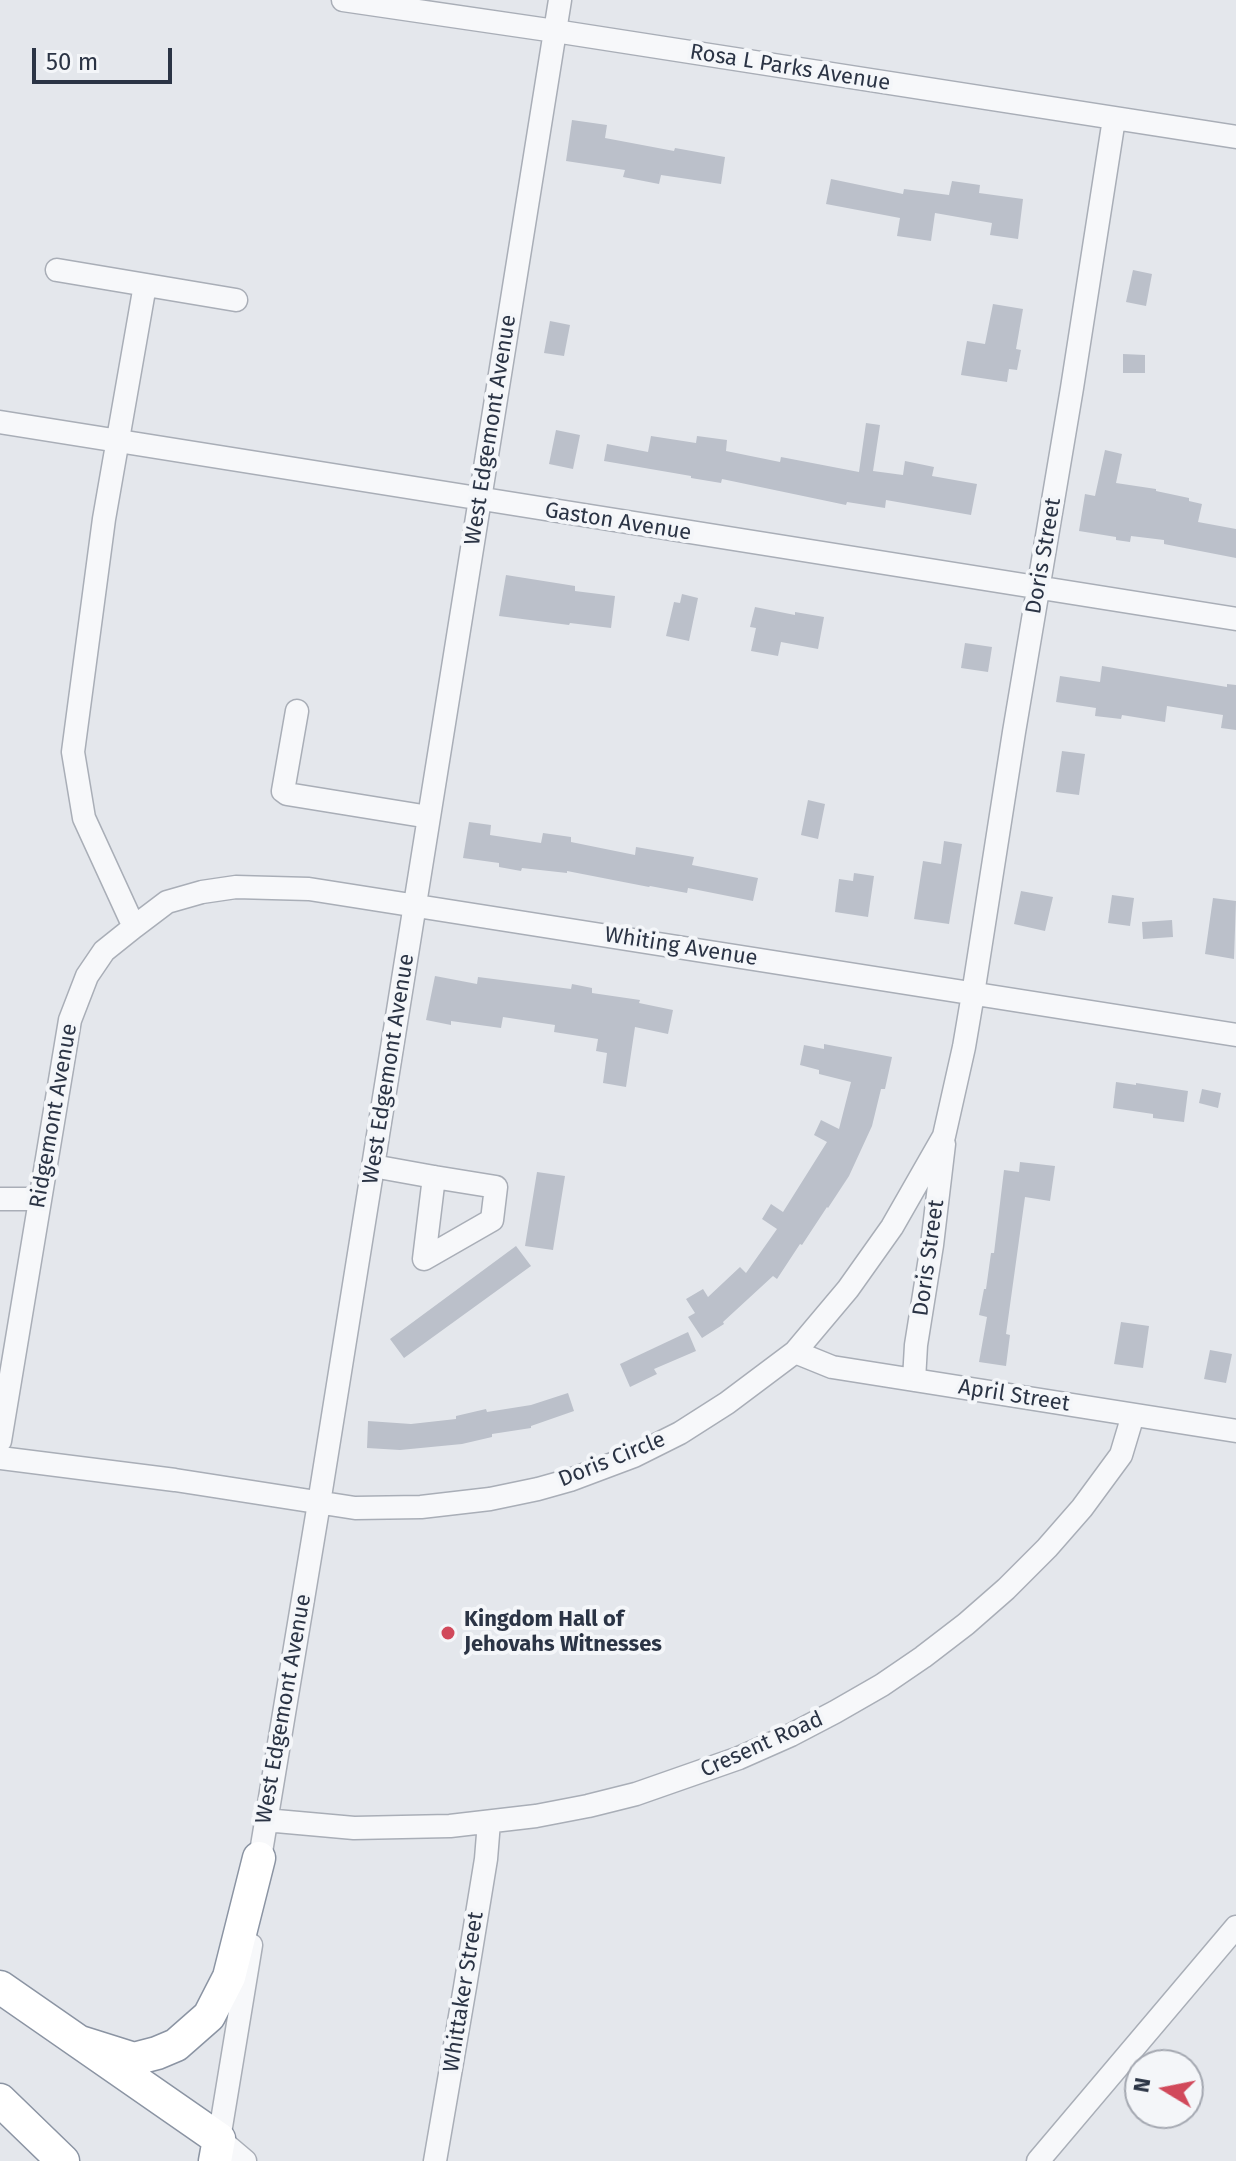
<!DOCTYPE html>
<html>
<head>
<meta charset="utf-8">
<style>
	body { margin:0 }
	#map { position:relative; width:1236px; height:2161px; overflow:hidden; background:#e4e7ec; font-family:"Fira Sans",sans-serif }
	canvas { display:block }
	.north { position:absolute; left:1124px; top:2049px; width:80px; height:80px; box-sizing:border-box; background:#f4f6f9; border:2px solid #a4a8b1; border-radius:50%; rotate:280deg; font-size:22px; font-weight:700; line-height:32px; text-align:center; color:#2b3445 }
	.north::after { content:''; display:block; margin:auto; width:28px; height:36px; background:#d1495b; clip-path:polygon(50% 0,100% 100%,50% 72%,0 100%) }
	.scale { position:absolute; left:32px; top:48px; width:140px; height:36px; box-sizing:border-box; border:4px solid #2b3445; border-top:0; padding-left:10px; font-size:24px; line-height:28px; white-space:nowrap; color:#2b3445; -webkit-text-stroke:6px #f4f6f9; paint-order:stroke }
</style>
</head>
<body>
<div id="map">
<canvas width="1236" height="2161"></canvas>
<div class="north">N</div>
<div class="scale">50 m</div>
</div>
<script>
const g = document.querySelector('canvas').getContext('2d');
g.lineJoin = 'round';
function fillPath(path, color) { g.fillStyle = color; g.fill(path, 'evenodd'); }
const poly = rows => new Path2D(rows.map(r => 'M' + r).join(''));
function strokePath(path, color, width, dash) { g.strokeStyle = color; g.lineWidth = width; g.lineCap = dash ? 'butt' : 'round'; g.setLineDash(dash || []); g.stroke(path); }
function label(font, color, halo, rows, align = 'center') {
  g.font = font + ' "Fira Sans",sans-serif'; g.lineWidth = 8; g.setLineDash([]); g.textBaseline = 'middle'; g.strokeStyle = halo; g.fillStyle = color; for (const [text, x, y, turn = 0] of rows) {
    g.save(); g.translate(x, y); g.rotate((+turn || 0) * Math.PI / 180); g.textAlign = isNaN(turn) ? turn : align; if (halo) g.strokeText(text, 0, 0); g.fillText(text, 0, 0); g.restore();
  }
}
fillPath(poly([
	[572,120,607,125,605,138,674,151,675,148,725,157,721,184,661,175,659,184,623,177,625,170,566,161],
	[831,179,903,194,904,189,949,195,952,181,980,185,979,193,1023,199,1018,239,990,235,992,223,935,213,931,241,897,236,900,218,826,204],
	[1133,270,1152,274,1146,306,1126,302],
	[993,304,1023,309,1016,349,1021,350,1017,370,1009,369,1007,382,961,375,967,341,985,344],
	[550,321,570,325,564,356,544,353],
	[1123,354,1145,355,1145,373,1123,373],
	[866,423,880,425,873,471,903,475,905,461,934,467,932,476,977,484,971,515,886,500,885,508,847,502,846,505,722,479,721,483,691,478,691,476,604,461,607,444,648,452,651,436,696,443,697,436,727,440,726,451,780,462,781,457,859,472],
	[556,430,580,435,573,469,549,464],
	[1105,450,1122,454,1116,483,1156,489,1156,491,1189,498,1189,501,1202,504,1198,522,1236,529,1236,558,1164,544,1164,540,1131,536,1130,542,1116,540,1116,537,1079,531,1085,494,1095,496],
	[506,575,575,586,575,591,615,596,611,628,570,623,569,625,499,616],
	[682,594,698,598,689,641,666,636,674,602,680,603],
	[755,607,795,615,795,612,824,617,818,649,781,642,778,656,751,651,756,628,750,627],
	[965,643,992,647,988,672,961,668],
	[1102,666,1227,687,1227,684,1236,685,1236,730,1221,728,1223,715,1167,706,1165,722,1122,715,1121,719,1095,716,1096,708,1056,702,1060,676,1100,682],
	[1062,751,1085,754,1079,795,1056,792],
	[808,800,825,804,818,839,801,835],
	[469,822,491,825,490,835,541,843,543,833,571,837,571,842,635,855,636,847,694,857,692,865,758,878,753,901,688,888,687,893,650,886,649,887,567,871,567,873,522,868,521,871,499,867,499,863,463,858],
	[944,841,962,844,949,924,914,919,923,861,941,864],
	[854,873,874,876,868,917,835,912,839,879,853,881],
	[1021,891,1053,897,1045,931,1014,924],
	[1112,895,1134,898,1130,926,1108,923],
	[1213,898,1236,901,1234,959,1205,954],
	[1172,920,1173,937,1143,939,1142,922],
	[435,976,477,984,478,977,571,989,572,984,592,988,592,993,640,1000,639,1003,673,1010,668,1034,635,1027,626,1087,603,1083,607,1053,596,1051,598,1039,554,1032,555,1025,503,1017,501,1028,451,1021,451,1025,426,1020],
	[824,1044,892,1057,885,1089,881,1089,872,1126,849,1176,828,1208,827,1207,802,1245,800,1244,777,1279,773,1276,723,1322,724,1324,702,1338,688,1317,695,1313,686,1299,703,1289,708,1297,740,1267,746,1273,777,1229,762,1219,771,1204,783,1212,827,1142,814,1135,821,1120,839,1129,851,1082,819,1074,819,1070,800,1065,804,1045,824,1049],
	[1116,1082,1136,1085,1136,1083,1188,1091,1184,1122,1153,1118,1153,1114,1113,1108],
	[1202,1089,1221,1093,1218,1108,1199,1103],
	[1020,1162,1055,1166,1050,1201,1025,1197,1006,1334,1010,1335,1006,1366,979,1362,987,1317,979,1315,984,1289,986,1289,991,1253,994,1253,1004,1170,1019,1172],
	[537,1172,565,1176,553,1250,525,1246],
	[516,1246,531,1266,404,1358,390,1339],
	[1121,1322,1149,1326,1143,1368,1114,1364],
	[688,1332,696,1351,654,1369,657,1374,630,1387,620,1364],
	[1210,1350,1232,1354,1226,1383,1204,1379],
	[568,1393,574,1411,531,1426,531,1428,492,1434,492,1437,462,1444,400,1450,367,1448,368,1421,411,1424,456,1419,456,1416,486,1409,487,1412,531,1405]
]), '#bbc0ca');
const minor = poly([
	[343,0,555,31,1236,137],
	[57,270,236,300],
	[0,422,1236,619],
	[297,711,283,791,287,794,429,817],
	[134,927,167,902,202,892,236,887,309,889,1236,1035],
	[373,1166,434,1177,496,1187,492,1220,424,1259,434,1177],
	[0,1199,39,1199],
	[795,1352,832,1367,1236,1431],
	[914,1380,916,1345,932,1245,944,1144],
	[0,1441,70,1020,87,976,104,951,134,927,84,818,73,752,104,519,145,285],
	[0,1458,175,1480,355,1508,421,1507,490,1499,538,1489,570,1480,634,1456,680,1433,727,1403,795,1352,848,1289,892,1227,944,1136,964,1047,973,994,1014,732,1072,388,1114,119],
	[265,1820,354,1828,450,1826,536,1816,588,1806,636,1794,739,1758,791,1735,835,1712,882,1685,923,1657,966,1624,1006,1589,1047,1548,1082,1508,1121,1455,1133,1415],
	[258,1870,319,1503,560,0],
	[245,2161,219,2139,251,1945],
	[435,2161,465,1987,486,1859,489,1822],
	[1038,2161,1236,1927]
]);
const highway = poly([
	[0,1987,219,2139,215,2161],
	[80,2042,134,2059,157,2053,176,2045,209,2016,229,1977,259,1858],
	[0,2100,63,2161]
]);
strokePath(minor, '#a9aeb7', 25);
strokePath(highway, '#8b94a3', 35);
strokePath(minor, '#f7f8fa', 22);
strokePath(highway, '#fff', 32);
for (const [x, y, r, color] of [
	[448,1633,8,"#d1495b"]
]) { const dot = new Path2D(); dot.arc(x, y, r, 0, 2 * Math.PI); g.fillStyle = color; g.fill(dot); strokePath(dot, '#f4f6f9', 3); }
label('22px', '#2b3445', '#f4f6f9', [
	["Rosa L Parks Avenue",790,68,9],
	["West Edgemont Avenue",491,430,-81],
	["Gaston Avenue",618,522,9],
	["Doris Street",1044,556,-80],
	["Whiting Avenue",681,947,9],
	["West Edgemont Avenue",389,1069,-81],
	["Ridgemont Avenue",54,1116,-80],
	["Doris Street",929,1258,-82],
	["April Street",1014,1396,9],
	["Doris Circle",612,1460,-22],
	["West Edgemont Avenue",284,1709,-80],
	["Cresent Road",762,1745,-24],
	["Whittaker Street",464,1992,-81]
]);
label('bold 22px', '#2b3445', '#f4f6f9', [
	["Kingdom Hall of",464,1620],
	["Jehovahs Witnesses",464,1645]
], 'left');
</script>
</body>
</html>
